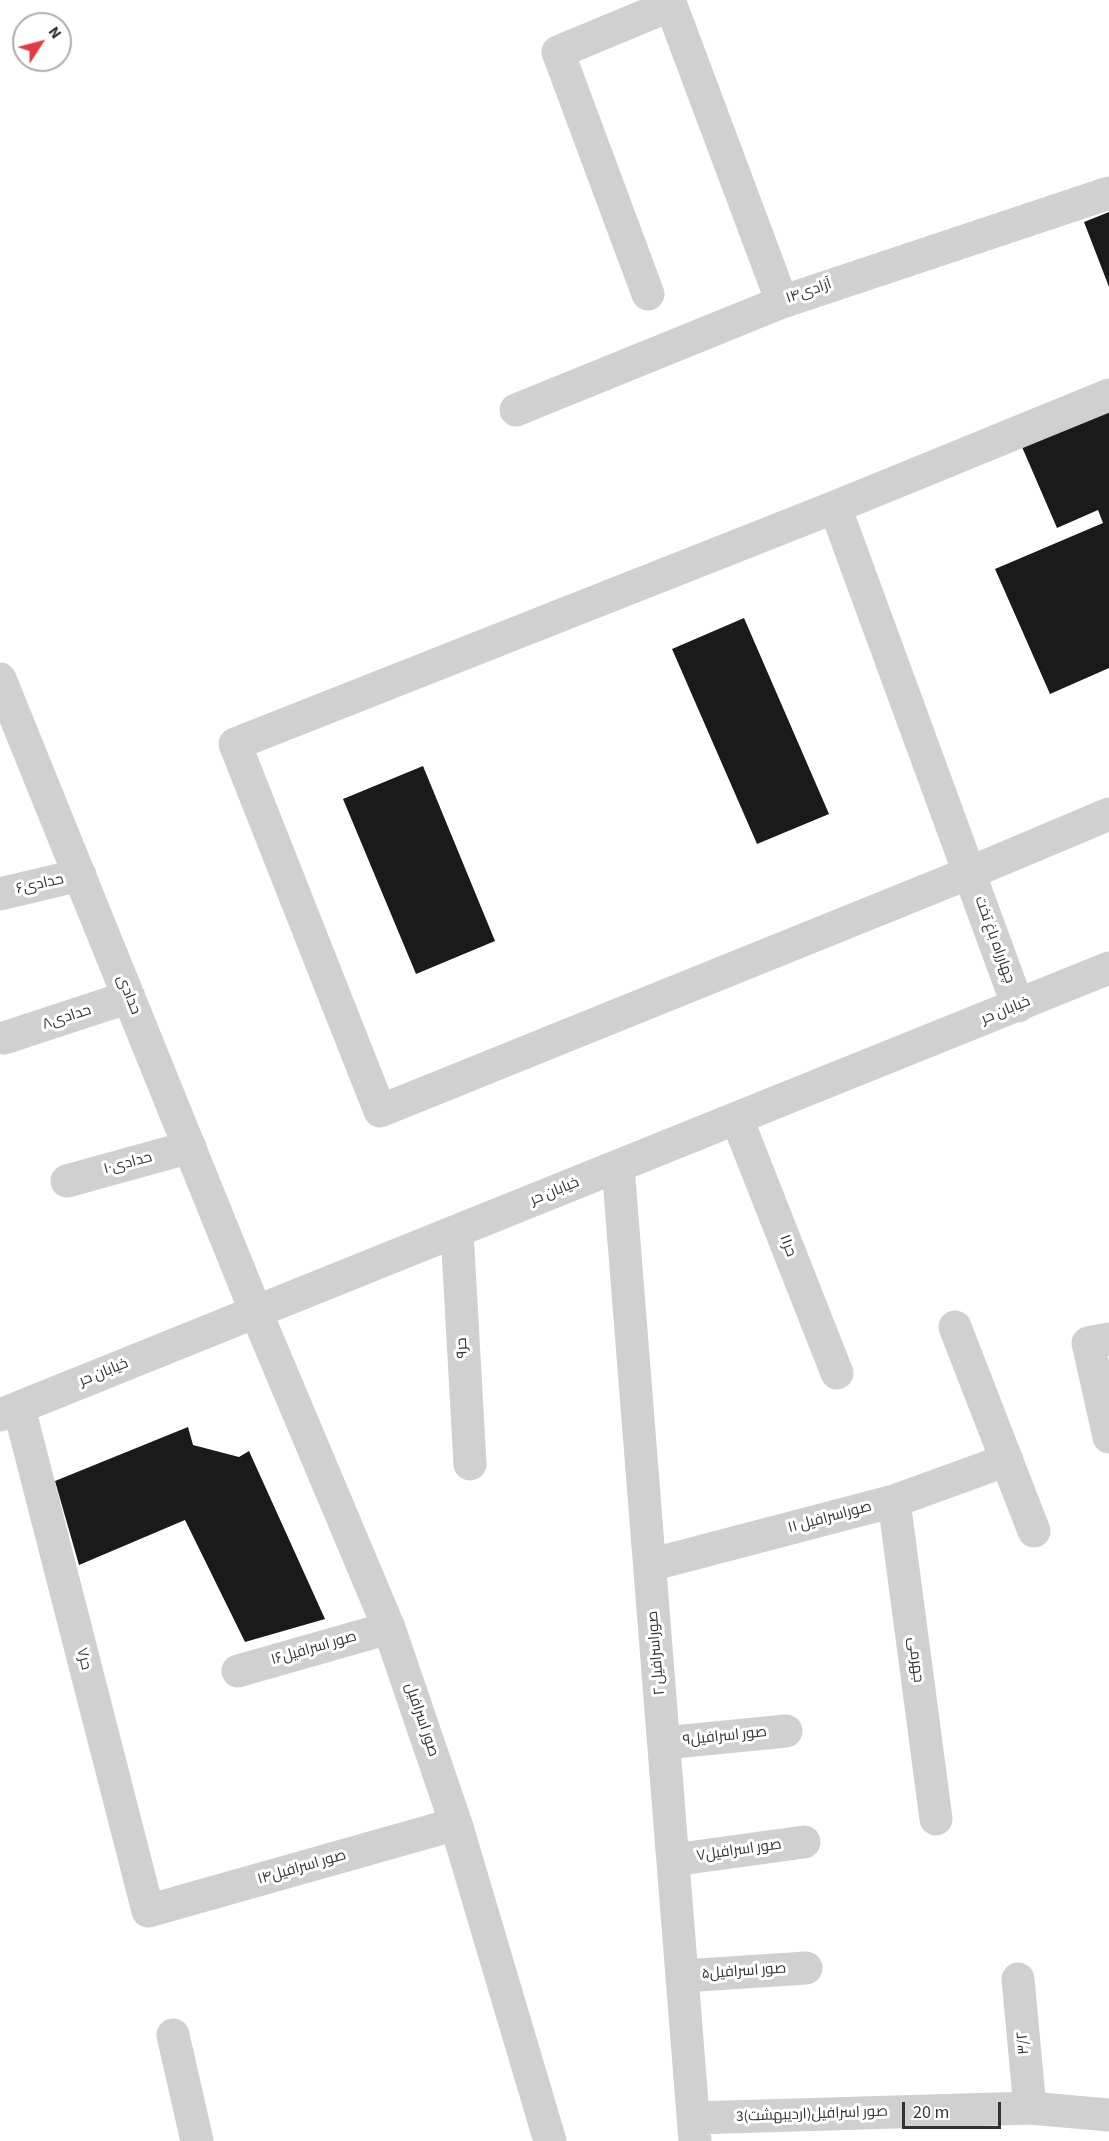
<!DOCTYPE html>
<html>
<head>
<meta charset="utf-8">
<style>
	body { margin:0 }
	#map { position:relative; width:1109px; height:2141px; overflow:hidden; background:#fff; font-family:"Source Sans 3",sans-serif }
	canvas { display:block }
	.north { position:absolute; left:12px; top:12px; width:60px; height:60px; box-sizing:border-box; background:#fff; border:2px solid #adadad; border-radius:50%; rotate:54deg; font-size:16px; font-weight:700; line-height:24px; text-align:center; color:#333 }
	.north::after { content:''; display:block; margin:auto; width:21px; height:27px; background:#e63946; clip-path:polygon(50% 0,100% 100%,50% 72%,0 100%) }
	.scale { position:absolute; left:902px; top:2102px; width:99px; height:27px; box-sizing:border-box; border:3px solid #333; border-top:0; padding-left:8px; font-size:18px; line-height:21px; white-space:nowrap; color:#333; -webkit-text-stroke:4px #fff; paint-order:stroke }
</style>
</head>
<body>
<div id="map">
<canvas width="1109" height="2141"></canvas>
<div class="north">N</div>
<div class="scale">20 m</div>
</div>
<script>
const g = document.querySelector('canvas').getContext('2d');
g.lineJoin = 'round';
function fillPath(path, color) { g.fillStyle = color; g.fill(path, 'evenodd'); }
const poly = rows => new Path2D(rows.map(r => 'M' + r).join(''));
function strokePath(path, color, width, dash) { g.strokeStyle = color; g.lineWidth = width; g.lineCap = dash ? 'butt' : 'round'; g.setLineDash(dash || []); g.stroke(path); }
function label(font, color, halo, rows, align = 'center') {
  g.font = font + ' "Source Sans 3",Cairo,sans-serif'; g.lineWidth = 6; g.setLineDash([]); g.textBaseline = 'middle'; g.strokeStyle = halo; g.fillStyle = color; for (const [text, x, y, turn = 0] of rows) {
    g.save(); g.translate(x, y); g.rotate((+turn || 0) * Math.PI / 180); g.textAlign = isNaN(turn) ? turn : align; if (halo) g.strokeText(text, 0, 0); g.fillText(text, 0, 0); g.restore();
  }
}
fillPath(poly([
	[1109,212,1109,287,1084,222],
	[1109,401,1109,668,1050,694,995,569,1103,523,1098,510,1057,528,1019,440],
	[744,618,829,814,757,844,672,649],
	[423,766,495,941,416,974,343,799],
	[188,1427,193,1445,239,1457,249,1451,325,1619,245,1642,185,1520,79,1565,55,1481]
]), '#1a1a1a');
strokePath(poly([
	[669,0,782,302],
	[648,294,558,52,671,5],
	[1109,395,835,507,235,744,380,1111,969,873,1109,814],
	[516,410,782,302,1109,193],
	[835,507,1018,1006],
	[0,679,256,1312,389,1628,456,1824,550,2141],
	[0,894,80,875],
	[4,1038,129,997],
	[737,1119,837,1373],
	[618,1166,695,2141],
	[67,1181,190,1147],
	[457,1231,470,1464],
	[955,1327,1034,1531],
	[1109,1339,1088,1343,1109,1437],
	[19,1408,148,1911,456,1824],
	[0,1415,1109,968],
	[894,1501,936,1819],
	[650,1565,894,1501,1007,1460],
	[238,1671,389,1628],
	[664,1743,786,1731],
	[673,1860,804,1842],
	[683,1976,806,1968],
	[1018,1979,1030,2108],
	[173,2035,197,2141],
	[694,2118,1030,2108,1109,2115]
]), '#d0d0d0', 33);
label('15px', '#333', '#fff', [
	["آزادی۱۴",809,292,-19],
	["۶حدادی",40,885,-13],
	["چهارراه باغ تخت",994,940,70],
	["حدادی",128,995,68],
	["خیابان حر",1006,1011,-22],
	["۸حدادی",67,1018,-18],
	["حدادی۱۰",128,1164,-15],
	["خیابان حر",555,1192,-22],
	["حر۱۱",787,1246,69],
	["حر۹",463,1348,-93],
	["خیابان حر",104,1373,-22],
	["صوراسرافیل ۱۱",830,1518,-15],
	["صور اسرافیل۱۶",314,1649,-16],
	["صوراسرافیل ۲",657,1653,-95],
	["حر۷",83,1659,76],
	["جهرمی",915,1660,83],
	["صور اسرافیل",421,1720,71],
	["صور اسرافیل۹",725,1737,-6],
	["صور اسرافیل۷",739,1851,-8],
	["صور اسرافیل۱۴",302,1868,-16],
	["صور اسرافیل۵",744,1972,-4],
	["۳/۲",1024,2043,-95],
	["3صور اسرافیل(اردیبهشت)",812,2115,-2]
]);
</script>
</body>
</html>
